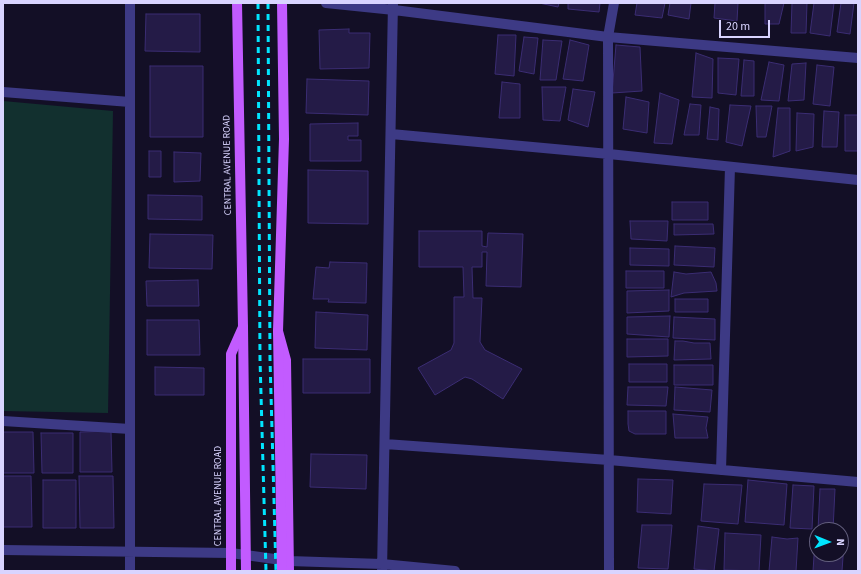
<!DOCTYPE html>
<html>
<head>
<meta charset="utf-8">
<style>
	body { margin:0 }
	#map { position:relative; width:861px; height:574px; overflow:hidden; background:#130f26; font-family:"Source Sans 3",sans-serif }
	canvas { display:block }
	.frame { position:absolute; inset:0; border:4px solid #d9d4ff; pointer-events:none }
	.north { position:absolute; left:809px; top:522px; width:40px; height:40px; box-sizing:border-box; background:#130f26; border:1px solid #625e7d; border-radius:50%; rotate:91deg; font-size:11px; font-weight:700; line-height:16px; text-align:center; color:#d9d4ff }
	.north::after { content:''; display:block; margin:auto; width:14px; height:18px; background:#00e5ff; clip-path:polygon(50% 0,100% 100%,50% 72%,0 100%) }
	.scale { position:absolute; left:719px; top:20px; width:51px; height:18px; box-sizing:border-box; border:2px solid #d9d4ff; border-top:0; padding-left:5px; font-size:12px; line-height:14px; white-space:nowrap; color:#d9d4ff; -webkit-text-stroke:3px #130f26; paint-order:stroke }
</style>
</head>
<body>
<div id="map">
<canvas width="861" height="574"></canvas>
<div class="frame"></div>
<div class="north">N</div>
<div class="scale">20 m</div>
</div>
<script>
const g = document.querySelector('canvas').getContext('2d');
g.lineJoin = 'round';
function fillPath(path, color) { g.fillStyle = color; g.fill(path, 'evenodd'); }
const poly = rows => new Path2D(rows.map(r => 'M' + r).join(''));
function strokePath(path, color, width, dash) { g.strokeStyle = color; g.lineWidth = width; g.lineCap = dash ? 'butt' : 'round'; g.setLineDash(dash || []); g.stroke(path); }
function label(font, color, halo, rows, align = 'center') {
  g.font = font + ' "Source Sans 3",sans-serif'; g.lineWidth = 3.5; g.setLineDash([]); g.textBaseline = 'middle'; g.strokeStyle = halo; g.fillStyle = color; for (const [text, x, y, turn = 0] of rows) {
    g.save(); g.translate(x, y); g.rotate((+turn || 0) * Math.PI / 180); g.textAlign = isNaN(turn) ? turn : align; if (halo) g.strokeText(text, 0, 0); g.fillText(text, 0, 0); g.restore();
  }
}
fillPath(poly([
	[3,101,113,111,108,413,3,411]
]), '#12302f');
const building = poly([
	[539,3,559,3,558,7,539,3],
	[568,3,600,3,599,12,568,9,568,3],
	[637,3,665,3,662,18,635,15,637,3],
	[670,3,691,3,689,19,668,15,670,3],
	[715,3,738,3,737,21,714,18,715,3],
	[765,3,784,3,779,24,765,24,765,3],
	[792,3,807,3,806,33,791,33,792,3],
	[814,3,834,3,830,36,810,33,814,3],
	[841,3,854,3,850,34,837,32,841,3],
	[146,14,200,14,200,52,145,51,146,14],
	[349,29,349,33,370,33,369,68,320,69,319,30,349,29],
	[498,35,516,35,514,76,495,74,498,35],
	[524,37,538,38,534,74,519,71,524,37],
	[543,40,562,41,556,80,540,80,543,40],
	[570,40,589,45,583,81,563,79,570,40],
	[616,45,640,47,642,91,612,93,616,45],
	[696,53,713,59,712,98,692,97,696,53],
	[718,58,739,59,736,95,718,93,718,58],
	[744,60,754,61,754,96,741,96,744,60],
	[769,62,784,65,779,101,761,100,769,62],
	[806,63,804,100,788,101,792,64,806,63],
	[817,65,834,67,830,106,813,104,817,65],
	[150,66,203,66,203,137,150,137,150,66],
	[307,79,369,81,368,115,306,113,307,79],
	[502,82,520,84,520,118,499,118,502,82],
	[542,87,566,87,560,121,543,120,542,87],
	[573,89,595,92,588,127,568,120,573,89],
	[660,93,679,100,672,144,654,143,660,93],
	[626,97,649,102,647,133,623,129,626,97],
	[690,104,701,105,699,135,684,135,690,104],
	[730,105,751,106,742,146,726,142,730,105],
	[756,106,772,106,766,137,757,137,756,106],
	[710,107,719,109,718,140,707,139,710,107],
	[778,108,790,108,790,151,773,157,778,108],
	[824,111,839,112,837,147,822,147,824,111],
	[797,113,814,114,813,147,796,151,797,113],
	[845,115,858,115,858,151,845,151,845,115],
	[358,123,358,136,348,136,348,140,361,140,361,161,310,161,310,124,358,123],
	[149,151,161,151,161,177,149,177,149,151],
	[174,152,201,153,200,181,174,182,174,152],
	[308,170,368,171,368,224,308,223,308,170],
	[148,195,202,196,202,220,148,219,148,195],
	[672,202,708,202,708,220,672,220,672,202],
	[630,221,668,221,667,241,631,239,630,221],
	[674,224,713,224,714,234,674,235,674,224],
	[419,231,482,231,482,246,487,247,488,233,523,234,521,287,486,286,487,252,482,252,482,267,472,267,473,298,482,298,480,342,485,350,522,369,503,399,472,379,465,377,435,395,418,368,451,350,454,343,454,297,464,297,463,267,419,267,419,231],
	[150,234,213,235,212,269,149,268,150,234],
	[675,246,715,248,714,267,674,265,675,246],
	[630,248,669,249,669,266,630,265,630,248],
	[330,262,367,263,366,303,328,302,329,299,313,299,316,267,329,268,330,262],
	[626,271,664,271,664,288,626,288,626,271],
	[674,272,686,274,711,272,716,283,717,291,684,293,671,297,674,272],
	[198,280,199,306,147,306,146,281,198,280],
	[669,290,669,311,627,313,627,291,669,290],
	[675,299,708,299,708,312,675,312,675,299],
	[316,312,368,315,367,350,315,348,316,312],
	[670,316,669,337,627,334,627,317,670,316],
	[674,317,715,319,715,340,673,338,674,317],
	[147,320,199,320,200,355,147,355,147,320],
	[627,339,668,339,668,356,627,357,627,339],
	[675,341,683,341,694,343,710,343,711,359,674,360,675,341],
	[303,359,370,359,370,393,303,393,303,359],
	[629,364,667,364,667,382,629,382,629,364],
	[674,365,713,365,713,385,674,385,674,365],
	[155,367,204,368,204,395,155,395,155,367],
	[628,387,668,387,666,406,627,405,628,387],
	[675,387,712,390,710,412,674,410,675,387],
	[628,411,666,411,666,434,635,434,629,431,628,424,628,411],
	[673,414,708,417,706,428,708,438,675,438,673,414],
	[111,431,112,472,80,472,80,432,111,431],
	[3,432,33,432,34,473,3,473,3,432],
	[41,433,73,433,73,473,42,473,41,433],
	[311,454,367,455,366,489,310,487,311,454],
	[3,476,31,476,32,527,3,527,3,476],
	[79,476,113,476,114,528,80,528,79,476],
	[638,479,673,480,671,514,637,512,638,479],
	[43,480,76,480,76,528,43,528,43,480],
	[748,480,787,484,784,525,745,522,748,480],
	[704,484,742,485,738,524,701,521,704,484],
	[793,485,814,486,812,529,790,528,793,485],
	[820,489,835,489,833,530,818,530,820,489],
	[642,525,672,525,668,569,638,568,642,525],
	[698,526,719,529,714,571,694,569,698,526],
	[725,533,761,535,759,571,724,570,725,533],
	[772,537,787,539,798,538,796,571,769,571,772,537],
	[815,541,817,541,817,554,841,554,841,543,844,543,842,571,813,571,815,541]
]);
fillPath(building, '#241b47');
strokePath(building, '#3b2d73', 1);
strokePath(poly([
	[130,3,130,571],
	[326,3,394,10,608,37,614,3],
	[3,92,130,102],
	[391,134,609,154,858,180],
	[3,421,130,429],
	[385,444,609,460,858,482],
	[721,470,730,167],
	[3,550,231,553,289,561,382,564,455,571],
	[382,571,393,3],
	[609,571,608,37,858,58]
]), '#3d3a85', 10);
strokePath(poly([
	[282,3,284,139,278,331,286,360,289,571],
	[231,571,231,354,243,327,237,3]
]), '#c25bff', 10);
strokePath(poly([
	[258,3,260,359,266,571],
	[268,3,270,359,276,571]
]), '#00e5ff', 3, [6, 5]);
strokePath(poly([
	[243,327,246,571],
	[278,331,282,571]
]), '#c25bff', 10);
label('10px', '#d9d4ff', '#130f26', [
	["CENTRAL AVENUE ROAD",228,165,-91],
	["CENTRAL AVENUE ROAD",219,496,-90]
]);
</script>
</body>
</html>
